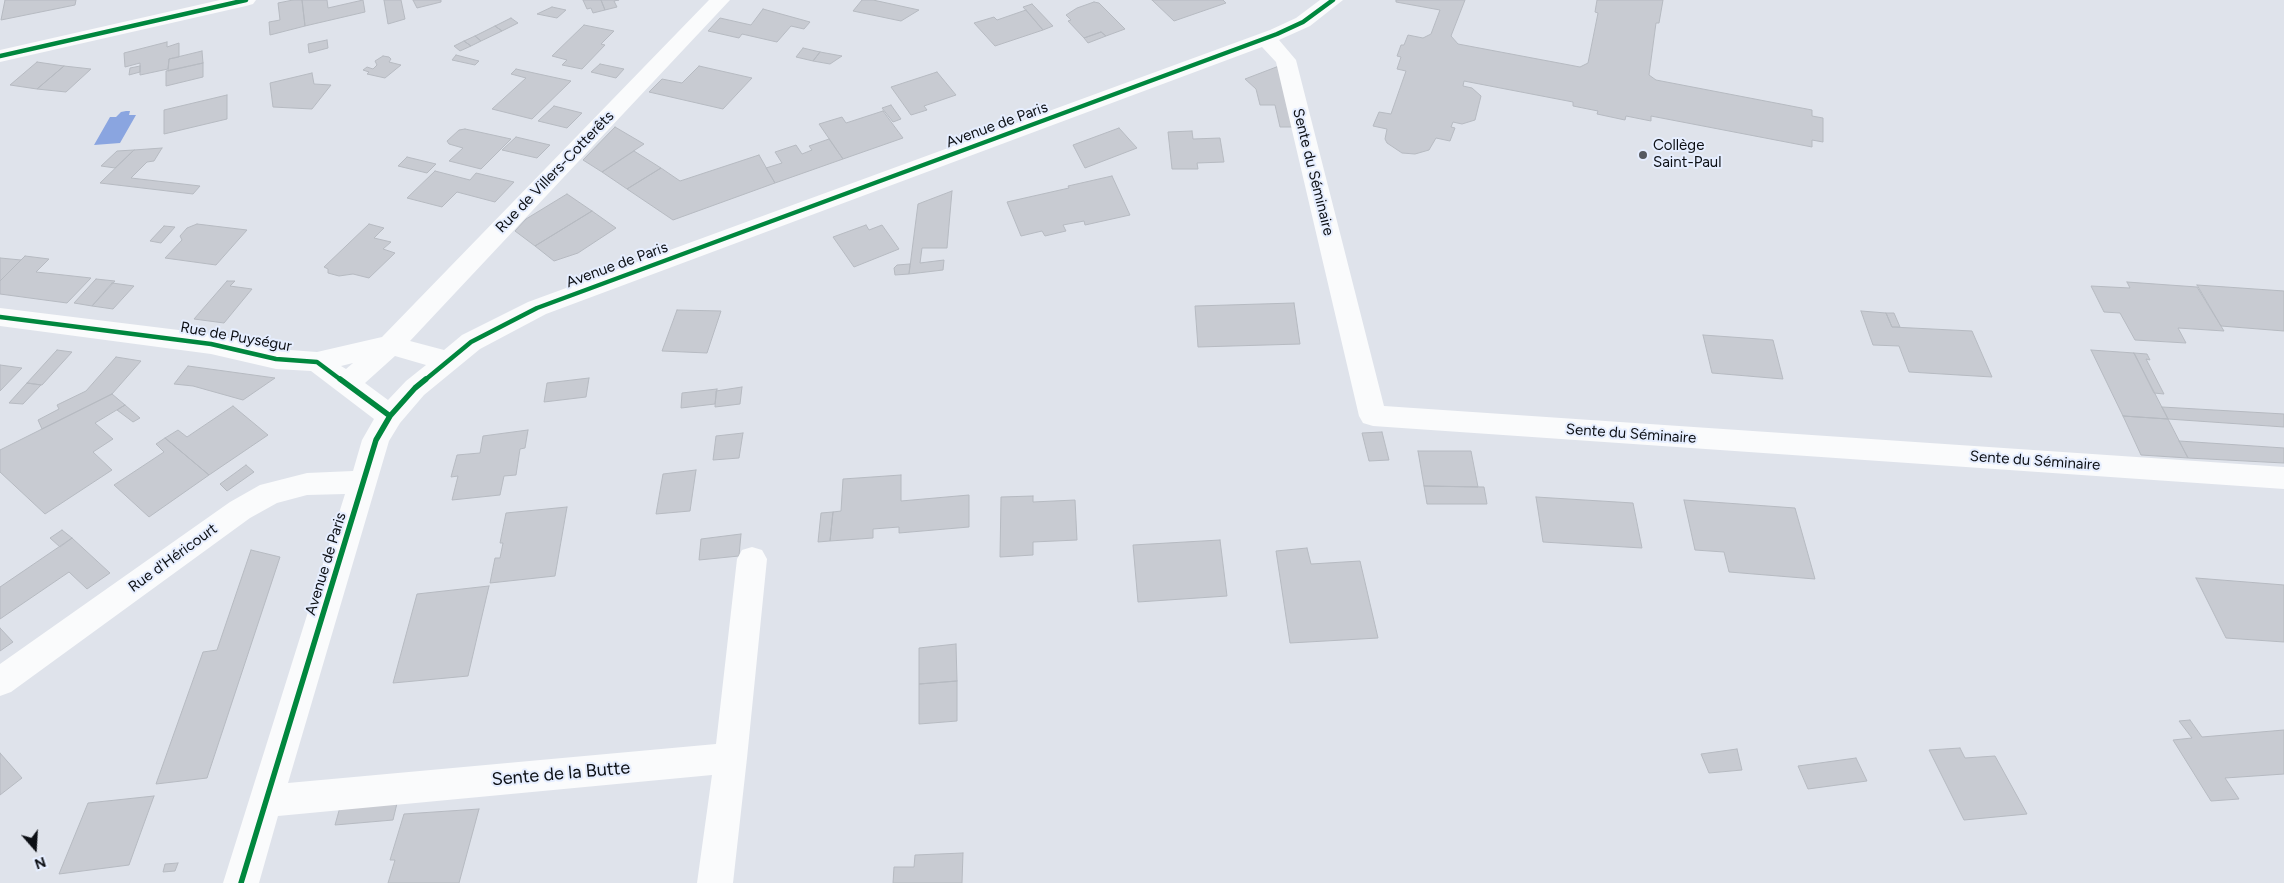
<!DOCTYPE html>
<html>
<head>
<meta charset="utf-8">
<style>
	body { margin:0 }
	#map { position:relative; width:2284px; height:883px; overflow:hidden; background:#dfe3eb; font-family:Figtree,sans-serif }
	canvas { display:block }
	.north { position:absolute; left:10px; top:823px; width:50px; height:50px; -webkit-text-stroke:4px #e6eeff; paint-order:stroke; rotate:161deg; font-size:14px; font-weight:700; line-height:20px; text-align:center; color:#0c0f14 }
	.north::after { content:''; display:block; margin:auto; width:18px; height:22px; background:#0c0f14; clip-path:polygon(50% 0,100% 100%,50% 72%,0 100%) }
</style>
</head>
<body>
<div id="map">
<canvas width="2284" height="883"></canvas>
<div class="north">N</div>
</div>
<script>
const g = document.querySelector('canvas').getContext('2d');
g.lineJoin = 'round';
function fillPath(path, color) { g.fillStyle = color; g.fill(path, 'evenodd'); }
const poly = rows => new Path2D(rows.map(r => 'M' + r).join(''));
function strokePath(path, color, width, dash) { g.strokeStyle = color; g.lineWidth = width; g.lineCap = dash ? 'butt' : 'round'; g.setLineDash(dash || []); g.stroke(path); }
function label(font, color, halo, rows, align = 'center') {
  g.font = font + ' Figtree,sans-serif'; g.lineWidth = 4; g.setLineDash([]); g.textBaseline = 'middle'; g.strokeStyle = halo; g.fillStyle = color; for (const [text, x, y, turn = 0] of rows) {
    g.save(); g.translate(x, y); g.rotate((+turn || 0) * Math.PI / 180); g.textAlign = isNaN(turn) ? turn : align; if (halo) g.strokeText(text, 0, 0); g.fillText(text, 0, 0); g.restore();
  }
}
fillPath(poly([
	[126,111,130,111,129,115,136,115,120,143,94,145,110,117,116,117,121,112]
]), '#8aa5e0');
const building = poly([
	[5,0,76,0,75,5,1,20,5,0],
	[293,0,302,0,305,26,270,35,269,22,280,20,278,3,293,0],
	[302,0,327,0,328,8,363,0,365,12,305,26,302,0],
	[384,0,401,0,405,19,388,24,384,0],
	[413,0,441,0,441,2,417,8,413,0],
	[583,0,601,0,605,10,593,13,591,8,587,9,583,0],
	[601,0,619,0,614,1,617,7,605,10,601,0],
	[862,0,873,0,919,10,901,21,853,11,862,0],
	[1152,0,1223,0,1226,3,1174,21,1152,0],
	[1396,0,1465,0,1451,36,1458,44,1580,67,1588,63,1598,13,1595,12,1597,0,1663,0,1659,23,1656,23,1649,75,1656,80,1812,110,1812,116,1823,118,1823,142,1812,140,1812,147,1651,116,1651,121,1626,116,1625,120,1597,114,1598,111,1573,106,1573,102,1464,81,1463,86,1472,88,1481,96,1475,120,1462,124,1453,122,1451,127,1455,128,1450,141,1436,138,1429,150,1415,154,1402,153,1387,143,1385,139,1387,129,1373,126,1379,112,1391,114,1406,71,1397,69,1401,57,1397,56,1401,45,1404,45,1408,35,1423,38,1431,34,1440,10,1396,2,1396,0],
	[1094,2,1099,3,1125,29,1106,36,1101,32,1084,38,1068,21,1071,20,1066,15,1077,8,1094,2],
	[1032,4,1053,26,1043,30,1023,7,1032,4],
	[552,7,566,10,557,18,537,14,552,7],
	[763,9,810,22,804,29,791,26,777,42,742,34,739,38,708,31,720,18,751,25,763,9],
	[1026,10,1043,30,995,46,974,23,994,17,997,20,1026,10],
	[511,18,518,23,502,31,495,26,511,18],
	[584,25,614,31,601,44,605,45,582,69,562,65,567,60,552,56,584,25],
	[495,26,502,31,481,41,475,36,495,26],
	[1101,32,1106,36,1088,43,1084,38,1101,32],
	[475,36,481,41,471,46,464,41,475,36],
	[327,40,328,48,309,53,308,44,327,40],
	[464,41,471,46,460,51,454,46,464,41],
	[167,42,167,47,179,43,179,57,169,59,168,69,140,75,140,63,125,67,124,53,167,42],
	[803,48,820,52,813,61,796,57,803,48],
	[202,51,203,63,168,71,169,59,202,51],
	[820,52,842,56,830,64,813,61,820,52],
	[456,55,479,61,475,65,452,60,456,55],
	[383,56,389,57,391,59,389,62,401,65,385,78,367,74,369,72,363,70,367,67,373,69,377,65,375,61,383,56],
	[37,62,64,66,37,89,10,85,37,62],
	[203,63,203,77,166,86,166,71,203,63],
	[600,64,624,69,616,78,591,72,600,64],
	[64,66,91,69,66,92,37,89,64,66],
	[140,66,140,72,129,75,130,68,140,66],
	[699,66,752,78,723,109,649,92,662,79,682,83,699,66],
	[1279,66,1292,127,1280,127,1275,105,1260,105,1256,89,1245,79,1279,66],
	[516,69,534,73,571,81,532,119,492,109,526,78,511,74,516,69],
	[937,72,956,95,924,106,927,110,911,115,891,87,937,72],
	[312,73,314,84,331,85,312,109,273,107,270,83,312,73],
	[227,95,227,119,164,134,164,110,227,95],
	[891,105,901,119,893,122,882,108,891,105],
	[554,106,582,113,567,128,538,121,554,106],
	[883,111,903,138,843,159,819,124,842,117,846,123,883,111],
	[615,127,644,144,602,172,583,160,615,127],
	[1119,128,1137,148,1085,168,1073,145,1119,128],
	[465,129,479,132,511,139,481,169,449,161,463,148,449,144,447,141,459,130,465,129],
	[1192,131,1193,139,1220,138,1224,162,1197,163,1198,169,1172,169,1168,132,1192,131],
	[516,137,550,145,537,158,502,150,516,137],
	[829,139,843,159,775,183,766,168,782,163,775,152,796,145,802,154,812,150,809,146,829,139],
	[162,148,154,161,147,162,131,178,200,186,193,194,100,183,134,150,162,148],
	[134,150,115,168,101,166,117,151,134,150],
	[634,151,661,168,627,189,602,172,634,151],
	[759,155,775,183,673,220,627,189,661,168,680,181,759,155],
	[407,157,436,164,427,173,398,166,407,157],
	[435,171,470,180,476,173,514,182,495,202,457,192,442,207,407,198,435,171],
	[1112,176,1130,215,1085,225,1084,221,1063,225,1066,231,1045,236,1042,231,1021,236,1007,202,1069,188,1068,186,1112,176],
	[952,191,947,248,922,248,920,263,944,260,943,270,909,274,918,204,952,191],
	[567,194,592,211,535,246,515,231,526,219,567,194],
	[592,211,616,228,578,253,554,261,535,246,592,211],
	[197,224,247,230,216,265,165,258,182,240,180,236,187,228,197,224],
	[369,224,384,228,374,238,391,242,383,249,395,253,369,278,353,274,339,276,328,273,328,269,324,267,369,224],
	[866,225,869,230,882,225,899,249,854,267,833,237,866,225],
	[164,226,175,227,161,243,150,241,164,226],
	[25,256,49,259,36,272,91,278,67,303,0,294,0,281,25,256],
	[0,258,21,260,0,281,0,258],
	[910,264,909,274,895,275,894,268,897,265,910,264],
	[96,279,115,281,92,306,74,303,96,279],
	[227,281,235,281,230,286,252,289,224,323,194,319,227,281],
	[2127,282,2197,287,2224,331,2178,328,2186,343,2135,340,2120,313,2104,312,2091,286,2130,288,2127,282],
	[112,283,134,286,113,309,92,306,112,283],
	[2197,285,2284,291,2284,331,2221,326,2197,285],
	[1294,303,1300,344,1198,347,1195,306,1294,303],
	[677,310,721,311,707,353,662,351,677,310],
	[1861,311,1886,313,1892,327,1972,331,1992,377,1909,372,1899,346,1873,345,1861,311],
	[1886,313,1894,313,1900,327,1892,327,1886,313],
	[1703,335,1773,340,1783,379,1712,373,1703,335],
	[57,350,72,352,42,385,27,383,57,350],
	[2091,350,2134,353,2168,419,2123,416,2091,350],
	[2134,353,2147,354,2150,360,2146,359,2164,394,2154,393,2134,353],
	[116,357,141,361,112,394,42,429,38,420,59,409,57,405,86,391,116,357],
	[0,365,22,368,0,391,0,365],
	[188,366,275,378,243,400,193,386,174,384,188,366],
	[589,378,586,397,544,402,547,383,589,378],
	[27,383,41,385,23,404,9,403,27,383],
	[742,387,740,404,715,407,716,391,742,387],
	[717,389,715,404,681,408,682,393,717,389],
	[112,394,125,405,95,423,113,439,93,452,112,470,45,514,0,472,0,450,112,394],
	[125,405,140,418,133,422,117,410,125,405],
	[233,406,268,435,209,475,165,438,178,430,187,437,233,406],
	[2162,407,2284,414,2284,427,2168,419,2162,407],
	[2123,416,2168,419,2188,458,2141,455,2123,416],
	[528,430,525,448,520,449,516,475,504,476,500,495,452,500,458,476,451,477,457,455,480,453,483,436,528,430],
	[1382,432,1389,460,1369,461,1362,433,1382,432],
	[743,433,739,458,713,460,716,436,743,433],
	[165,438,209,475,149,517,114,485,164,452,156,444,165,438],
	[2179,441,2284,448,2284,463,2188,458,2179,441],
	[1418,451,1471,451,1478,487,1424,486,1418,451],
	[246,465,254,472,227,491,220,484,246,465],
	[696,470,690,511,656,514,663,474,696,470],
	[901,475,901,501,969,495,969,527,899,533,899,527,873,529,873,538,830,541,833,512,841,511,843,479,901,475],
	[1424,486,1484,487,1487,504,1427,504,1424,486],
	[1033,496,1033,502,1075,500,1077,540,1033,542,1033,555,1000,557,1001,497,1033,496],
	[1536,497,1633,503,1642,548,1543,542,1536,497],
	[1684,500,1795,508,1815,579,1729,572,1724,552,1695,550,1684,500],
	[567,507,555,576,490,583,495,558,500,558,503,543,500,543,506,513,567,507],
	[833,512,830,541,818,542,821,513,833,512],
	[62,530,72,538,60,547,50,538,62,530],
	[741,534,739,556,699,560,701,539,741,534],
	[72,538,110,573,87,589,69,572,0,619,0,587,72,538],
	[1220,540,1227,596,1138,602,1133,545,1220,540],
	[1307,548,1311,564,1360,561,1378,638,1290,643,1276,551,1307,548],
	[251,550,280,557,207,778,156,784,203,652,217,650,251,550],
	[2196,578,2284,585,2284,642,2226,638,2196,578],
	[489,586,468,676,393,683,417,594,489,586],
	[0,628,13,642,0,651,0,628],
	[956,644,957,681,919,684,919,648,956,644],
	[957,681,957,721,919,724,919,684,957,681],
	[2190,720,2202,737,2284,730,2284,774,2225,778,2239,799,2211,801,2173,740,2192,738,2179,721,2190,720],
	[1960,748,1965,758,1995,756,2027,814,1964,820,1929,750,1960,748],
	[1737,749,1742,770,1709,773,1701,754,1737,749],
	[0,753,22,778,0,795,0,753],
	[1856,758,1867,781,1808,789,1798,766,1856,758],
	[399,795,393,820,335,825,342,800,399,795],
	[154,796,129,865,59,874,88,803,154,796],
	[479,809,459,883,388,883,395,860,390,860,404,814,479,809],
	[963,853,962,883,893,883,894,867,914,867,915,855,963,853],
	[178,863,175,871,163,872,165,864,178,863]
]);
fillPath(building, '#c8cbd2');
strokePath(building, '#b6bac1', 1);
fillPath(poly([
	[220,0,256,0,253,4,246,6,0,62,0,50,220,0],
	[709,0,730,0,410,341,444,350,462,335,528,302,1270,30,1296,18,1320,0,1343,0,1310,26,1279,40,1296,60,1384,406,2284,467,2284,489,1373,426,1363,423,1359,416,1276,62,1262,47,546,314,480,349,424,395,400,423,389,441,288,783,716,744,737,559,742,550,752,547,762,550,767,559,747,758,733,883,697,883,712,775,278,816,259,883,223,883,345,494,307,495,277,503,250,518,11,692,0,696,0,664,230,502,260,485,307,473,353,471,362,440,374,419,311,371,276,369,211,354,0,326,0,308,211,334,276,349,317,352,382,337,709,0],
	[395,356,426,365,406,381,388,400,365,383,395,356],
	[353,363,346,369,341,366,353,363]
]), '#fafbfc');
strokePath(poly([
	[0,56,246,0],
	[0,317,211,344,276,359,317,362,341,380],
	[425,380,471,342,537,308,1277,34,1303,22,1333,0]
]), '#00873e', 4.5);
strokePath(poly([
	[340,379,390,416],
	[241,883,376,440,390,416,415,388,426,379]
]), '#00873e', 5.5);
for (const [x, y, r, color] of [
	[1643,155,5,"#56595f"]
]) { const dot = new Path2D(); dot.arc(x, y, r, 0, 2 * Math.PI); g.fillStyle = color; g.fill(dot); strokePath(dot, '#e6eeff', 2); }
label('15px', '#0c0f14', '#e6eeff', [
	["Avenue de Paris",997,125,-20],
	["Rue de Villers-Cotterêts",555,172,-46],
	["Sente du Séminaire",1313,172,76],
	["Avenue de Paris",617,265,-20],
	["Rue de Puységur",236,337,10],
	["Sente du Séminaire",1631,434,4],
	["Sente du Séminaire",2035,461,4],
	["Rue d'Héricourt",173,558,-36],
	["Avenue de Paris",326,564,-73]
]);
label('15px', '#0c0f14', '#e6eeff', [
	["Collège",1653,146],
	["Saint-Paul",1653,163]
], 'left');
label('18px', '#0c0f14', '#e6eeff', [
	["Sente de la Butte",561,774,-5]
]);
</script>
</body>
</html>
